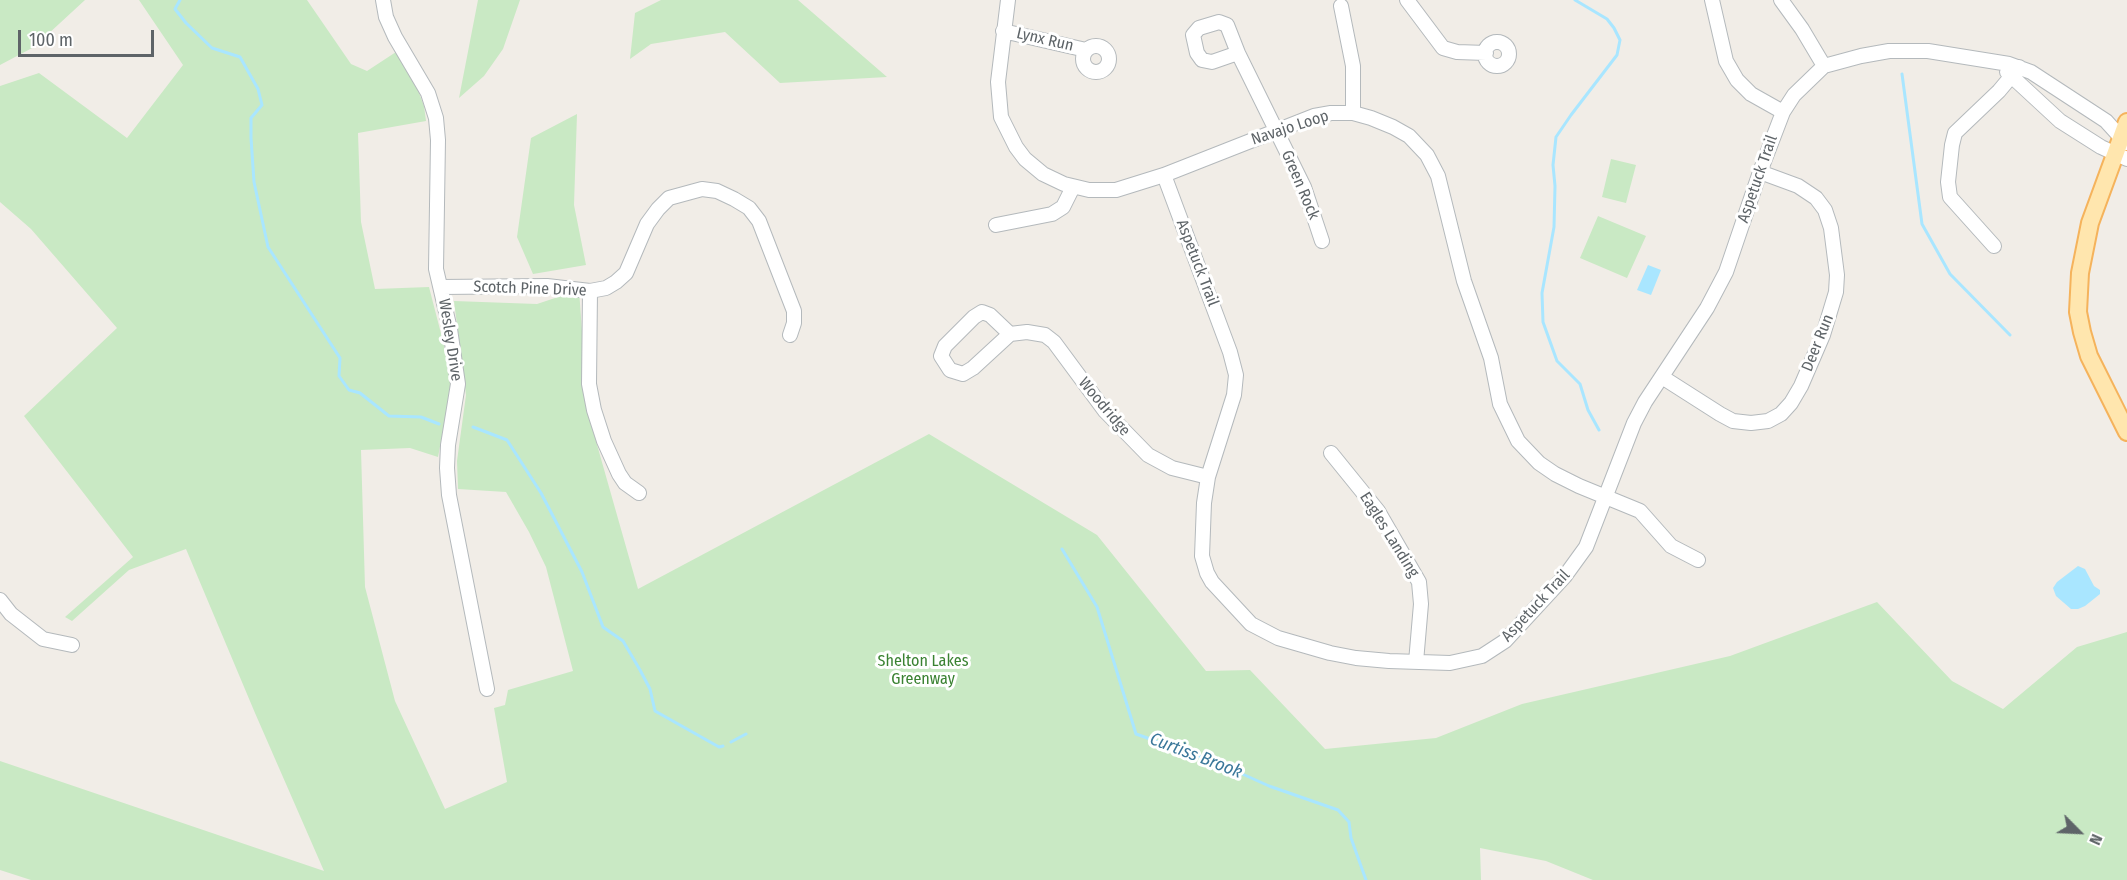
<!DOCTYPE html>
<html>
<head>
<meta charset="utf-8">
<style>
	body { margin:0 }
	#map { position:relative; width:2127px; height:880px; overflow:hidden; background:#f1ede7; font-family:"Fira Sans Condensed",sans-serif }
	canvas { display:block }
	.north { position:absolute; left:2049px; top:802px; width:60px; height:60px; -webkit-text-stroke:4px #fff; paint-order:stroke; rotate:114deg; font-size:16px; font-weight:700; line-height:24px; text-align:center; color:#5e6468 }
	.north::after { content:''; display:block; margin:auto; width:21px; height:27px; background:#5e6468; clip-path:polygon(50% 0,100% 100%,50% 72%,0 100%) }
	.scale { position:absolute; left:18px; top:30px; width:136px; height:27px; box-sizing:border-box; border:3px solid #5e6468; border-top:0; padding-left:8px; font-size:18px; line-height:21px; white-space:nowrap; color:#5e6468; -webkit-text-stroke:4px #fff; paint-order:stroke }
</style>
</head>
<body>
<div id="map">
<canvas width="2127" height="880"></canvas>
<div class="north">N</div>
<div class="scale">100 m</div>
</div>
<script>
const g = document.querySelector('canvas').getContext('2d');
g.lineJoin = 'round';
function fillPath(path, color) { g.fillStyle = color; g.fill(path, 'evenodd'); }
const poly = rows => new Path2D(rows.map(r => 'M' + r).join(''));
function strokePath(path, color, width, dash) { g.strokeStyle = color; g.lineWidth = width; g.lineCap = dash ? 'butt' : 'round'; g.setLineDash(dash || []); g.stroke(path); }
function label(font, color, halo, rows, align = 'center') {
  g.font = font + ' "Fira Sans Condensed",sans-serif'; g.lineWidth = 6; g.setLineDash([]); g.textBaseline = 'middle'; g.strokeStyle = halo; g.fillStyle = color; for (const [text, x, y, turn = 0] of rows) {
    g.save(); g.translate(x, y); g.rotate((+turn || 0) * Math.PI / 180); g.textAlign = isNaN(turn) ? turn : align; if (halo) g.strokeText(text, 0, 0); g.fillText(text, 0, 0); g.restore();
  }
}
fillPath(poly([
	[0,0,85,0,34,47,0,65],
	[139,0,307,0,351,64,367,71,396,52,416,85,424,106,426,121,358,133,361,222,375,289,429,287,445,349,452,385,438,457,410,448,361,450,365,587,395,701,445,809,507,782,494,708,505,705,508,690,573,671,546,567,529,532,506,492,458,489,457,461,466,395,454,301,537,304,579,290,588,413,638,589,929,434,1097,535,1206,671,1250,670,1325,749,1436,738,1522,704,1730,656,1877,602,1952,681,2003,709,2077,647,2127,632,2127,880,1593,880,1546,861,1480,848,1481,880,31,880,0,870,0,761,324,871,255,713,186,549,129,570,72,621,65,617,133,557,24,416,117,328,31,229,0,202,0,86,39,73,127,138,183,65],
	[478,0,520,0,503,49,484,76,459,98],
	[661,0,798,0,887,77,780,83,725,32,651,44,630,59,635,13],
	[577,114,574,205,586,265,533,274,517,237,531,138],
	[1611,159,1636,165,1626,203,1602,197],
	[1598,216,1646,236,1627,278,1580,258]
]), '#c9e9c4');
fillPath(poly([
	[1648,265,1661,270,1651,295,1637,290],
	[2078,566,2085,569,2094,586,2100,590,2100,594,2085,606,2078,609,2071,609,2056,596,2053,588,2057,582]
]), '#a9e6ff');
strokePath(poly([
	[180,0,175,9,186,23,212,48,240,57,258,89,262,105,251,118,251,138,254,182,268,247,340,358,339,376,349,390,360,393,389,416,421,417,439,424],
	[1575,0,1607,19,1614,28,1620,40,1617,55,1571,115,1556,137,1553,165,1555,186,1554,227,1542,293,1543,322,1557,361,1580,384,1588,410,1599,430],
	[1902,74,1922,224,1950,274,2010,335],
	[473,427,507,440,541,493,582,572,603,627,623,641,640,670,650,689,655,711,719,747,723,746],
	[1062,549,1097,607,1136,734,1218,763,1269,786,1338,810,1349,822,1351,838,1366,880],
	[731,742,746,734]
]), '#a9e6ff', 3);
const minor = poly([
	[383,0,386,17,395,37,428,93,436,118,438,140,436,269,450,329,458,384,448,445,447,468,449,495,487,689],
	[1008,0,998,82,1001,117,1016,147,1025,159,1043,174,1064,184,1089,190,1116,190,1164,175,1314,116,1331,113,1353,113,1371,118,1393,127,1409,136,1427,155,1438,176,1464,281,1491,358,1500,404,1518,441,1539,463,1555,474,1579,486,1640,511,1671,546,1698,560],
	[1407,0,1443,48,1457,52,1486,53],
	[1712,0,1726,61,1737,80,1751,94,1783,112],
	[1781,0,1802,29,1824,66],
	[1341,6,1353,66,1353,113],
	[1003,31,1086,50],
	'1485 54a12 12 0 1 1 24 0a12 12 0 1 1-24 0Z',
	'1083 59a13 13 0 1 1 26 0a13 13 0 1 1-26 0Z',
	[1238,53,1212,62,1202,60,1197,53,1193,35,1199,28,1219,22,1227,25,1238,53,1304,187,1322,241],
	[2007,72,2060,121,2101,147,2127,159],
	[1164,175,1230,352,1236,375,1234,395,1208,477,1204,503,1202,556,1207,573,1212,582,1251,624,1278,638,1330,653,1356,658,1389,661,1450,663,1482,656,1505,641,1565,576,1586,547,1634,423,1645,402,1707,308,1726,272,1760,172,1783,112,1794,95,1824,66,1861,56,1889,51,1928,51,2009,64,2031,72,2106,121,2126,143],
	[996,225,1052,214,1063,207,1073,187],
	[1994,246,1950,197,1948,182,1952,145,1955,133,1999,91,2019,67],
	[441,287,547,286,590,291,606,288,616,282,626,273,647,224,658,209,669,198,702,189,717,191,734,199,749,208,759,221,794,311,794,323,790,335],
	[590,291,589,384,594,410,604,441,619,474,625,483,639,493],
	[1010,334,990,315,982,312,974,317,945,346,941,356,950,370,963,374,973,368,1010,334,1027,332,1045,335,1054,342,1105,411,1148,455,1172,468,1208,477],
	[1662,377,1720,414,1733,421,1751,423,1768,421,1781,414,1791,403,1801,386,1823,335,1836,292,1837,275,1831,228,1825,210,1816,198,1798,186,1760,172],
	[1331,453,1378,511,1419,582,1421,604,1416,662],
	[0,600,11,614,43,639,72,645]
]);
const major = poly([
	[2127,122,2090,223,2080,273,2078,312,2082,332,2089,356,2127,432]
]);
strokePath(minor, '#b4b9bc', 16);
strokePath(major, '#f5b35c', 20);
strokePath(minor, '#fff', 14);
strokePath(major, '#ffe6ae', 16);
label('16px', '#5e6468', '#fff', [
	["Lynx Run",1045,40,13],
	["Navajo Loop",1290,128,-18],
	["Aspetuck Trail",1758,179,-71],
	["Green Rock",1300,185,67],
	["Aspetuck Trail",1197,263,69],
	["Scotch Pine Drive",530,289,2],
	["Wesley Drive",450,340,81],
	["Deer Run",1818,343,-68],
	["Woodridge",1104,407,50],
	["Eagles Landing",1389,535,58],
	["Aspetuck Trail",1536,606,-47]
]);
label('16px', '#3a8232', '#fff', [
	["Shelton Lakes",923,662],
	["Greenway",923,680]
]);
label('italic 18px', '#3a779a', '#fff', [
	["Curtiss Brook",1196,756,21]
]);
</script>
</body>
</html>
